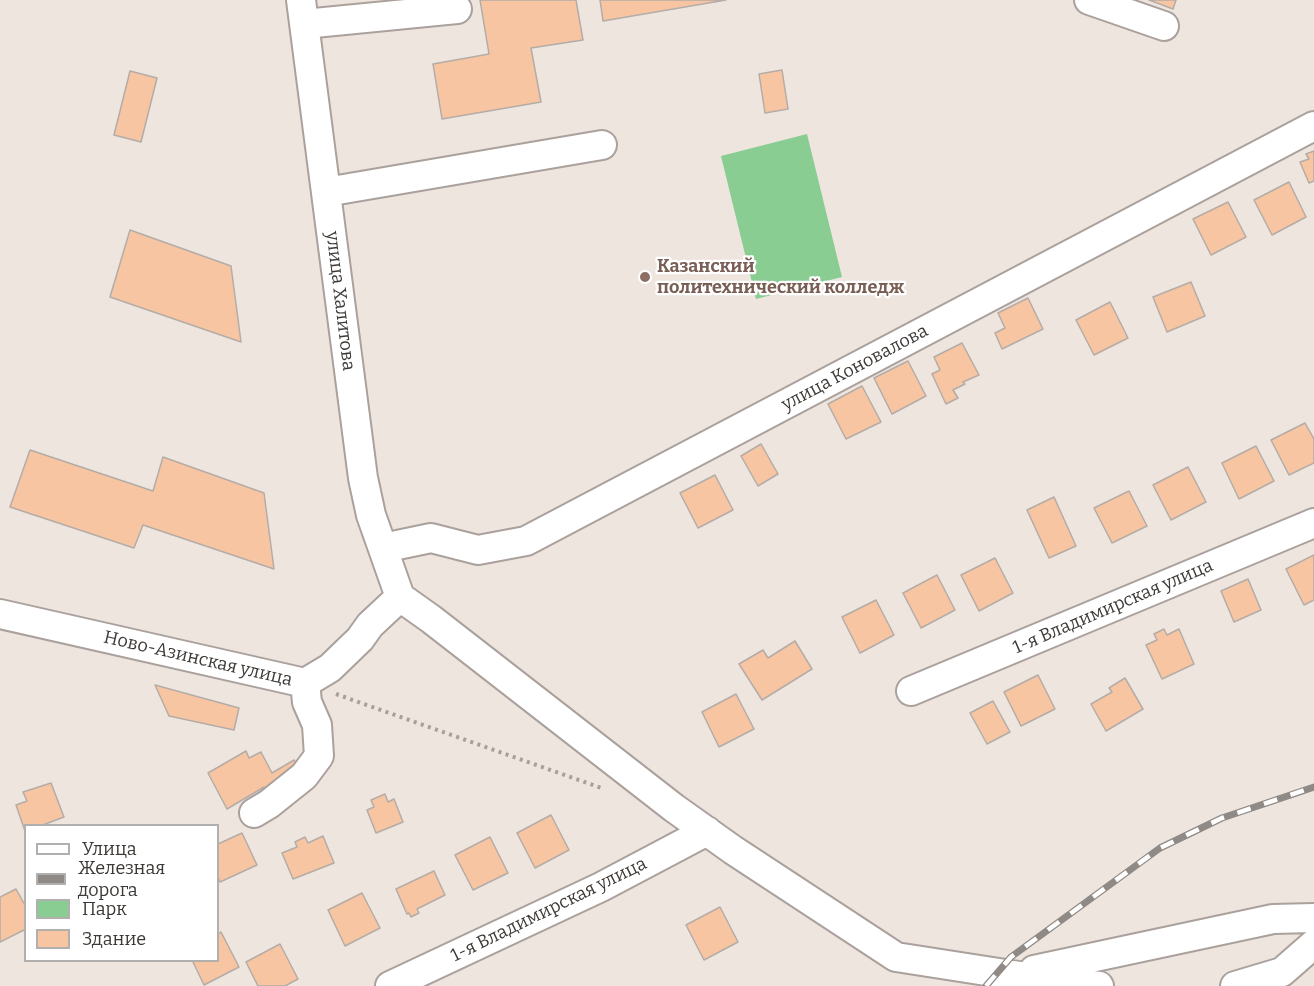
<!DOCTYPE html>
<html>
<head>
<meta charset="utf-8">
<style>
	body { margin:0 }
	#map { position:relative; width:1314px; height:986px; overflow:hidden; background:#eee5df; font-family:Bitter,serif }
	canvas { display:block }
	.legend { position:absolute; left:24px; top:824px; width:195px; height:138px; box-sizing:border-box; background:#fff; border:2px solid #b1b0af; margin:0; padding:8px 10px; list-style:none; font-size:18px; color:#3c3936 }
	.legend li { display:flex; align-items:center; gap:12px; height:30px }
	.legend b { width:30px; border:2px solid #b1b0af }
</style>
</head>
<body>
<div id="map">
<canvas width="1314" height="986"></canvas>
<ul class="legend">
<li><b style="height:8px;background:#fff"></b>Улица</li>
<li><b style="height:8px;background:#908a86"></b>Железная дорога</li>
<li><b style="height:16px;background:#89cd93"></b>Парк</li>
<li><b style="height:16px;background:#f8c5a3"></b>Здание</li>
</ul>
</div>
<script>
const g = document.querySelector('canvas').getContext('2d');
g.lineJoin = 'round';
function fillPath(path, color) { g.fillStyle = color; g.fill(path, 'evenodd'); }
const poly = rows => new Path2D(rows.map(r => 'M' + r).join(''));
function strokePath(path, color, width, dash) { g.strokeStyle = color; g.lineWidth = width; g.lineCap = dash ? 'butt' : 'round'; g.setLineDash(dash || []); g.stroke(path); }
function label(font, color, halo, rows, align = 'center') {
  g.font = font + ' Bitter,serif'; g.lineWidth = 4.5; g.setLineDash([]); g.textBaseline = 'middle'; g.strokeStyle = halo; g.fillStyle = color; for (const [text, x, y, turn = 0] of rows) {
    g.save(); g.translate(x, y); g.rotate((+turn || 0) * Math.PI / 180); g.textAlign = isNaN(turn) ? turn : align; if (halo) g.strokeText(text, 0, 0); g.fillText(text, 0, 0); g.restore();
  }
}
fillPath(poly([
	[807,134,842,277,756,299,721,156]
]), '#89cd93');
const building = poly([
	[480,0,576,0,583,40,531,48,541,102,442,119,433,64,489,54,480,0],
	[600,0,726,0,603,21,600,0],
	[1149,0,1176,0,1173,9,1149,0],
	[782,70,788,109,765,113,759,74,782,70],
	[130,71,157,78,141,142,114,135,130,71],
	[1314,151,1314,181,1309,183,1300,162,1309,159,1306,154,1314,151],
	[1289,182,1306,217,1272,235,1254,200,1289,182],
	[1228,202,1246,237,1211,255,1193,219,1228,202],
	[130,230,231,266,241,342,110,297,130,230],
	[1191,282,1205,316,1167,332,1153,297,1191,282],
	[1028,298,1043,329,1002,349,995,333,1005,328,998,313,1028,298],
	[1110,302,1128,338,1094,355,1076,320,1110,302],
	[962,343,979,375,963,382,965,384,953,390,958,398,946,404,932,374,940,370,934,357,962,343],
	[908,361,926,396,892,414,874,378,908,361],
	[862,386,881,422,846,439,828,404,862,386],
	[1305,423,1314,439,1314,463,1289,475,1271,440,1305,423],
	[761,444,778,474,758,486,741,456,761,444],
	[1256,446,1274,481,1239,499,1222,463,1256,446],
	[30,450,153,491,163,457,264,493,274,569,143,525,134,548,10,507,30,450],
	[1188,467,1206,502,1171,520,1153,485,1188,467],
	[715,475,733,510,698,528,680,493,715,475],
	[1129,491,1147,526,1112,543,1094,508,1129,491],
	[1054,497,1076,546,1049,558,1027,510,1054,497],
	[1314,555,1314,600,1304,605,1286,569,1314,555],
	[995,558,1013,593,979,611,961,575,995,558],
	[937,575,955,610,921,628,903,593,937,575],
	[1248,579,1261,610,1234,622,1221,591,1248,579],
	[876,600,894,635,860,653,842,617,876,600],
	[1164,629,1167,635,1179,629,1194,664,1162,679,1146,645,1157,640,1154,634,1164,629],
	[795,641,812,669,762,700,739,664,763,650,768,658,795,641],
	[1038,675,1055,709,1021,726,1004,692,1038,675],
	[1125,678,1143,709,1106,731,1091,704,1112,692,1109,688,1125,678],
	[155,685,239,708,234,730,169,716,155,685],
	[736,694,754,729,719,747,702,712,736,694],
	[993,701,1010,732,987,744,970,713,993,701],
	[246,751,249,758,261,752,272,773,294,760,301,773,267,793,264,787,227,809,208,773,246,751],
	[51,783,64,817,40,826,26,826,25,831,16,805,27,801,23,792,51,783],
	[385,794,388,802,394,799,403,822,376,833,367,810,374,807,371,800,385,794],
	[551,815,569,850,535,868,517,833,551,815],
	[242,833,257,865,220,882,218,877,218,844,242,833],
	[323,836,334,863,293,879,282,853,297,847,295,842,305,837,308,843,323,836],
	[490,837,508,873,473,890,455,855,490,837],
	[434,871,445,895,417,909,419,913,411,917,409,913,407,914,396,889,434,871],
	[16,889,26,907,26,929,0,942,0,897,16,889],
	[362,893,380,928,345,946,328,910,362,893],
	[720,907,738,942,704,960,686,925,720,907],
	[221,932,239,967,204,985,192,960,218,960,218,934,221,932],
	[280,944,298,979,285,986,258,986,246,962,280,944]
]);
fillPath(building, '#f8c5a3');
strokePath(building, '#b4aca6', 1.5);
const minor = poly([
	[301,0,363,478,371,515,400,597],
	[1089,0,1164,26],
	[304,24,457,9],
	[326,192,602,145],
	[383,548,431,538,478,550,526,541,1314,126],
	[400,597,431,619,674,808,733,850,896,957,1012,975,1099,986],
	[0,614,305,683,330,668,360,639,370,625,400,597],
	[911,691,1314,523],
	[254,813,269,804,304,776,319,756,317,725,307,702,305,683],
	[1034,970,1273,919,1314,918],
	[390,986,601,887,707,831],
	[1235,986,1282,972,1314,944]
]);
strokePath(minor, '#aaa19c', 32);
strokePath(poly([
	[336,694,604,789]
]), '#a6a09b', 4, [3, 4.5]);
strokePath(minor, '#fff', 28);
const rail = poly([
	[986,986,1011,957,1160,848,1222,818,1314,787]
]);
strokePath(rail, '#908a86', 7);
strokePath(rail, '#fff', 4.5, [14]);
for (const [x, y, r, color] of [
	[645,277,6,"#8d6e63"]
]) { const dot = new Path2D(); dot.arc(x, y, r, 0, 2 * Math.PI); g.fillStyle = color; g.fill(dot); strokePath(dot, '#fff', 2); }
label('bold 18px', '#785e54', '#fff', [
	["Казанский",657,267],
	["политехнический колледж",657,288]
], 'left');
label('18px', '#3c3936', '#fff', [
	["улица Халитова",340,301,83],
	["улица Коновалова",855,368,-28],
	["1-я Владимирская улица",1113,607,-23],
	["Ново-Азинская улица",198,659,13],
	["1-я Владимирская улица",549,910,-26]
]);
</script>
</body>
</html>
